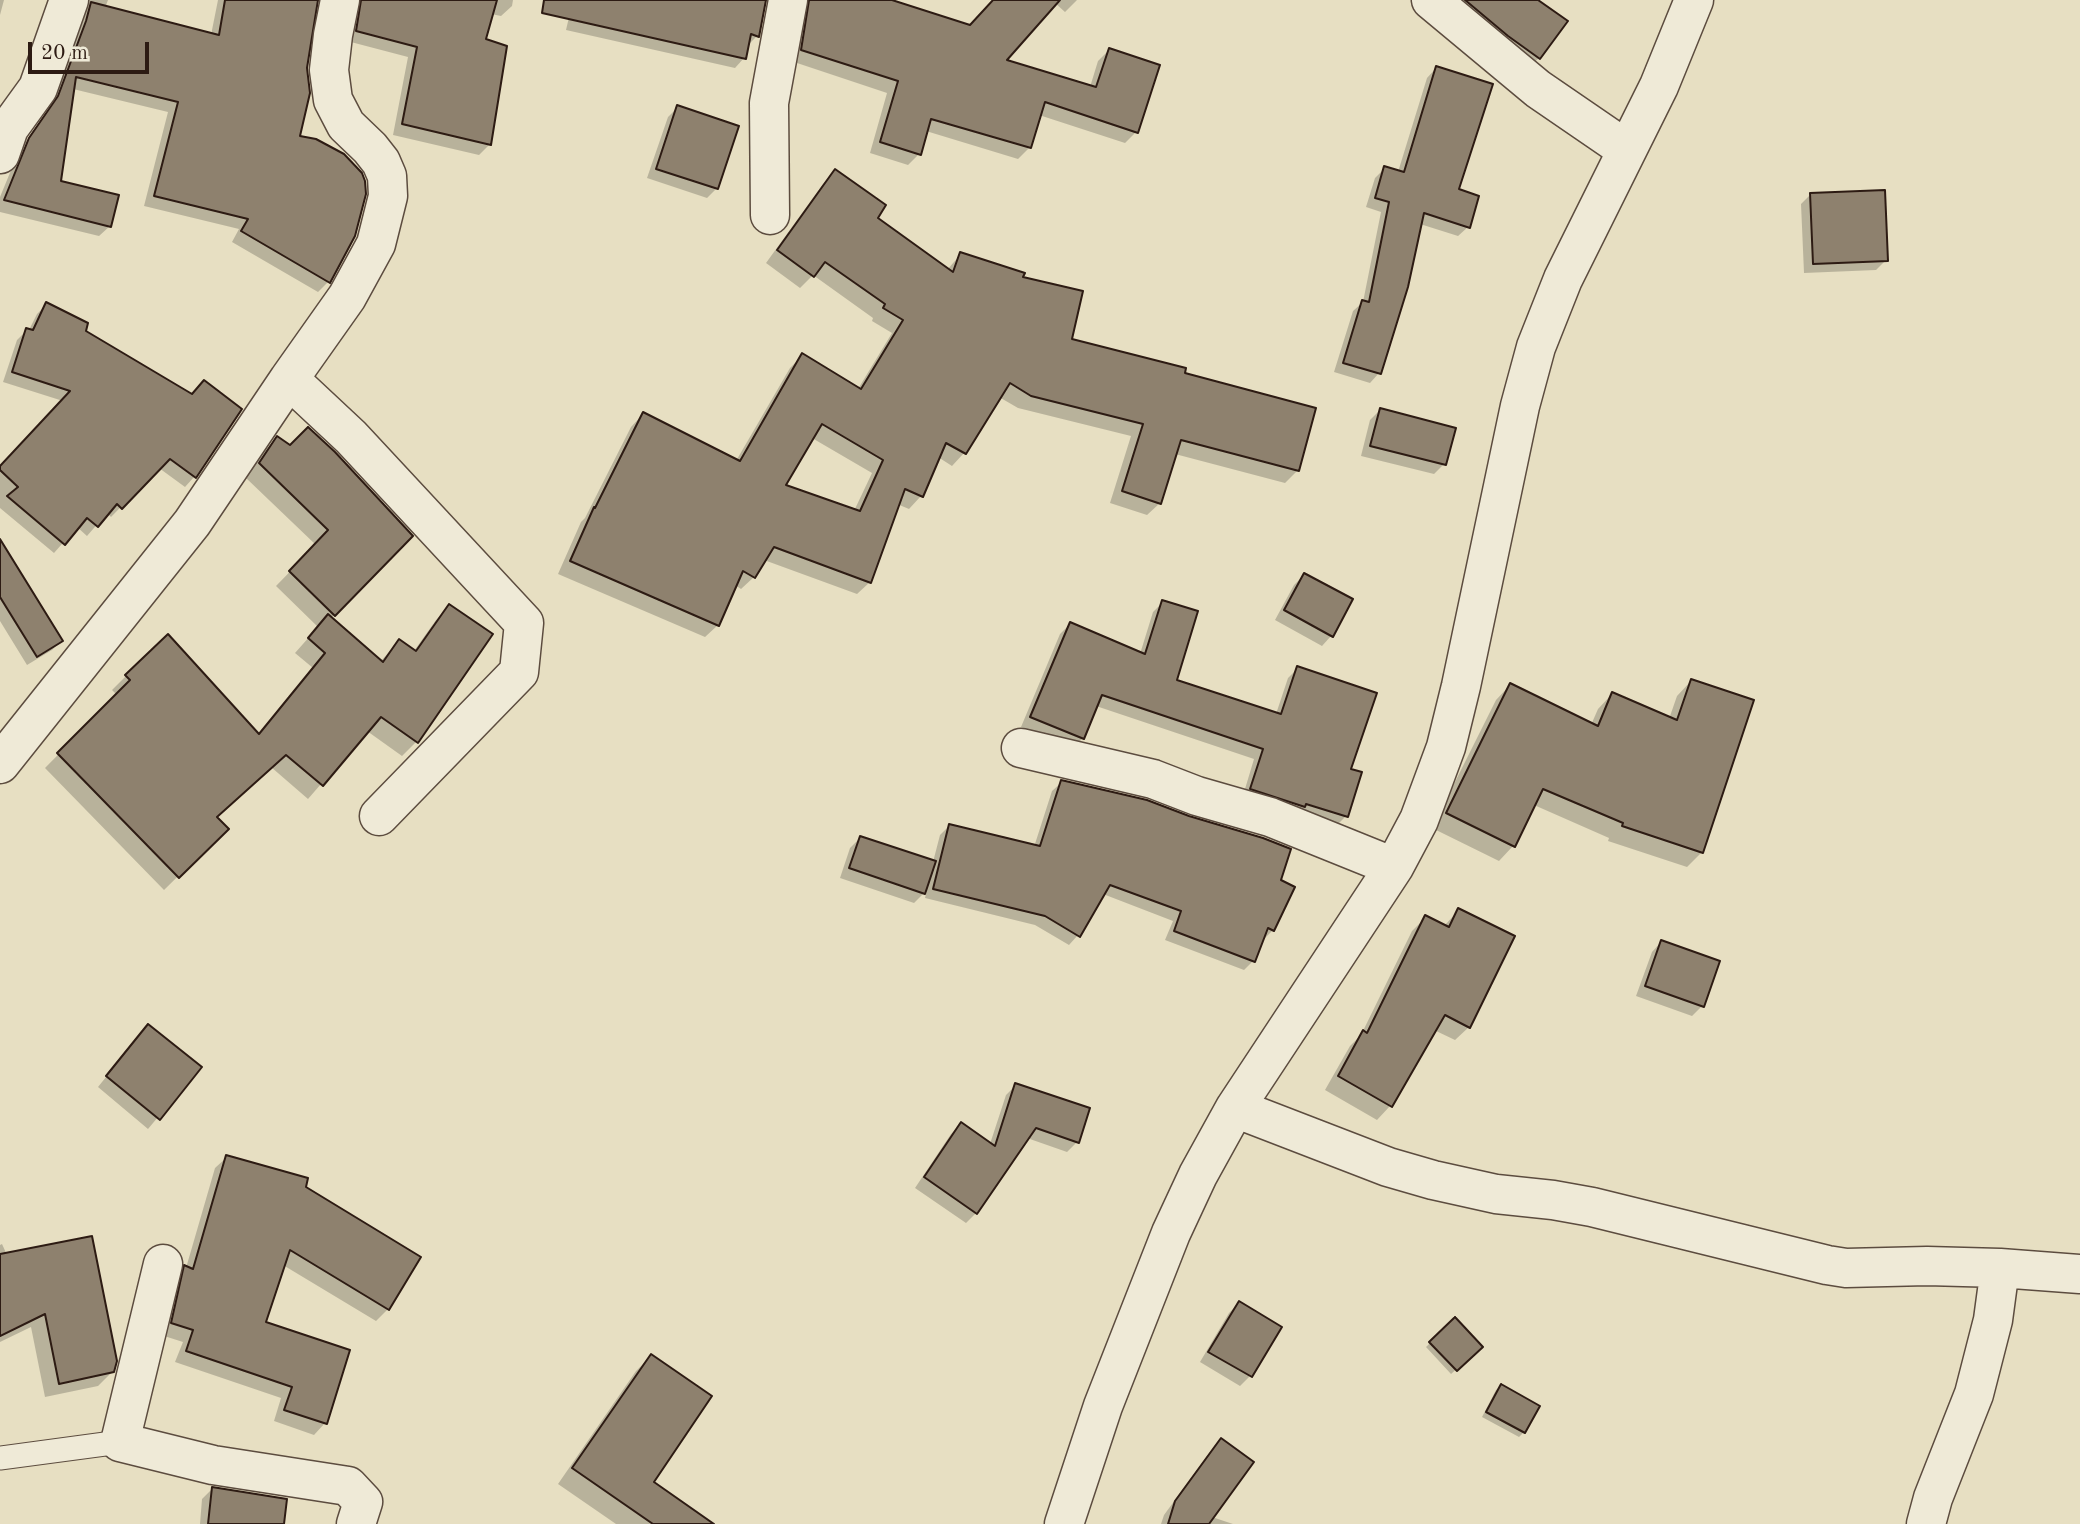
<!DOCTYPE html>
<html>
<head>
<meta charset="utf-8">
<style>
	body { margin:0 }
	#map { position:relative; width:2080px; height:1524px; overflow:hidden; background:#e7dfc2; font-family:"Old Standard TT",serif }
	canvas { display:block }
	.scale { position:absolute; left:28px; top:42px; width:121px; height:32px; box-sizing:border-box; border:4px solid #2d1b13; border-top:0; padding-left:9px; font-size:21px; line-height:24px; white-space:nowrap; color:#2d1b13; -webkit-text-stroke:5px #efead7; paint-order:stroke }
</style>
</head>
<body>
<div id="map">
<canvas width="2080" height="1524"></canvas>
<div class="scale">20 m</div>
</div>
<script>
const g = document.querySelector('canvas').getContext('2d');
g.lineJoin = 'round';
function fillPath(path, color) { g.fillStyle = color; g.fill(path, 'evenodd'); }
const poly = rows => new Path2D(rows.map(r => 'M' + r).join(''));
function strokePath(path, color, width, dash) { g.strokeStyle = color; g.lineWidth = width; g.lineCap = dash ? 'butt' : 'round'; g.setLineDash(dash || []); g.stroke(path); }
fillPath(poly([
	[0,0,4,0,0,15],
	[77,0,108,0,105,8,211,35,218,0,316,0,310,32,298,137,328,282,318,292,232,242,239,229,144,206,168,112,73,89,59,182,110,226,99,236,0,212,0,197,19,151,49,108,80,19],
	[349,0,513,0,512,6,501,16,491,14,484,40,490,144,479,155,393,135,408,57,347,41],
	[573,0,764,0,757,36,748,45,744,58,735,68,566,30],
	[805,0,886,0,970,27,994,0,1077,0,1065,12,1055,3,1004,61,1090,87,1098,61,1109,50,1136,132,1125,143,1039,115,1030,147,1018,159,926,131,919,154,908,165,870,153,887,93,791,61],
	[1455,0,1535,0,1539,58,1529,67],
	[1436,68,1457,191,1468,227,1458,236,1420,224,1379,373,1370,383,1334,372,1353,311,1363,302,1381,212,1366,207,1375,178,1385,168,1398,172,1427,78],
	[678,107,717,188,707,198,647,178,668,117],
	[835,171,876,219,947,270,961,254,1021,278,1070,340,1183,375,1298,470,1285,483,1175,454,1160,503,1147,515,1110,503,1131,436,1018,408,999,397,964,453,952,466,938,457,921,496,909,509,897,504,870,582,857,594,764,560,754,577,741,589,735,585,718,625,705,637,558,574,581,522,585,518,631,427,643,414,736,461,790,368,803,355,858,389,892,333,872,321,873,318,813,275,800,288,766,263,823,184],
	[812,438,872,473,854,511,784,486],
	[1811,194,1886,260,1876,270,1804,273,1801,204],
	[47,304,84,332,192,396,240,410,194,477,185,487,159,468,111,517,107,513,87,536,77,527,54,553,0,508,0,468,63,401,3,382,17,340,27,330,29,330,37,314],
	[1380,410,1444,464,1434,474,1361,456,1370,420],
	[277,438,411,536,331,618,380,662,399,641,414,651,436,620,450,606,416,742,402,756,367,731,308,799,271,767,215,818,226,829,164,890,45,768,117,695,112,690,126,676,258,735,313,668,295,653,318,627,276,586,316,545,246,478,263,452],
	[0,542,61,641,52,650,27,665,0,621],
	[1304,575,1331,636,1322,646,1275,620,1294,585],
	[1163,602,1174,681,1276,714,1288,678,1298,668,1349,770,1346,816,1336,826,1242,799,1254,759,1096,706,1083,738,1073,748,1021,727,1060,634,1070,624,1140,654,1153,612],
	[1691,681,1702,852,1687,867,1608,841,1609,838,1534,805,1513,846,1499,861,1432,828,1496,700,1510,685,1591,725,1598,709,1612,694,1669,719,1677,696],
	[1062,782,1278,881,1273,930,1264,939,1253,961,1244,970,1165,940,1173,921,1103,894,1078,935,1069,945,1035,925,925,898,927,890,914,903,840,878,850,848,860,838,933,862,940,835,949,826,1034,847,1052,791],
	[1459,910,1469,1027,1455,1040,1434,1030,1390,1106,1377,1120,1325,1090,1350,1046,1361,1035,1412,931,1426,917,1444,926],
	[1661,942,1702,1006,1692,1016,1636,996,1652,952],
	[139,1036,199,1068,148,1129,98,1087],
	[1016,1085,1077,1142,1067,1152,1027,1138,976,1213,966,1223,915,1188,951,1134,961,1124,990,1144,1006,1095],
	[227,1157,304,1188,419,1257,388,1309,376,1321,283,1265,263,1323,325,1423,314,1435,274,1421,281,1398,175,1362,183,1342,161,1335,173,1279,185,1267,186,1268,215,1168],
	[2,1244,7,1255,113,1371,98,1386,45,1397,31,1327,0,1342,0,1245],
	[1239,1303,1280,1327,1250,1376,1240,1386,1200,1362,1229,1313],
	[1455,1319,1481,1347,1451,1374,1426,1347],
	[651,1356,651,1483,711,1524,616,1524,558,1484,636,1371],
	[1501,1386,1538,1406,1524,1432,1519,1437,1482,1417,1496,1390],
	[1221,1440,1212,1517,1233,1524,1161,1524,1164,1515,1210,1452],
	[212,1489,283,1524,200,1524,202,1499]
]), '#0003');
const building = poly([
	[225,0,318,0,307,68,310,93,300,136,316,139,344,154,362,173,365,181,366,194,355,236,330,283,241,231,248,219,154,196,178,102,76,77,61,181,119,195,111,227,4,200,29,138,58,96,86,21,91,2,219,35,225,0],
	[361,0,497,0,486,39,507,46,491,145,402,124,417,47,356,31,361,0],
	[544,0,766,0,759,37,751,34,746,59,542,13,544,0],
	[809,0,892,0,970,25,993,0,1060,0,1007,60,1096,87,1109,48,1160,65,1138,133,1045,102,1031,148,931,119,921,155,880,142,898,81,801,50,809,0],
	[1465,0,1538,0,1568,21,1540,59,1508,36,1465,0],
	[1436,66,1493,84,1459,189,1479,196,1470,228,1424,213,1408,287,1381,374,1343,363,1362,300,1369,302,1389,202,1375,198,1384,166,1404,172,1436,66],
	[677,105,739,126,718,189,656,169,677,105],
	[835,169,886,205,878,218,953,272,960,252,1025,273,1023,277,1083,291,1072,339,1186,368,1185,373,1316,408,1299,471,1181,440,1161,504,1122,491,1143,424,1031,396,1010,383,966,454,946,443,923,497,905,489,871,583,774,547,755,578,743,571,719,626,570,561,594,507,595,508,643,412,740,461,802,353,861,389,903,320,883,308,885,304,825,262,814,277,777,250,835,169],
	[822,424,883,460,860,511,786,485,822,424],
	[1885,190,1888,261,1813,264,1810,193,1885,190],
	[46,302,88,323,86,331,192,394,204,380,242,409,196,478,170,459,122,509,117,504,98,527,87,518,65,545,7,496,18,487,0,470,0,466,70,391,12,372,26,328,33,330,46,302],
	[1380,408,1456,428,1446,465,1370,446,1380,408],
	[308,427,335,452,413,536,335,616,289,571,328,530,259,463,277,436,290,445,308,427],
	[0,539,63,641,37,657,0,597,0,539],
	[1304,573,1353,599,1333,637,1284,610,1304,573],
	[1162,600,1198,611,1177,680,1281,714,1297,666,1377,693,1351,769,1362,772,1348,817,1306,804,1305,807,1250,789,1263,749,1102,695,1084,739,1030,717,1070,622,1145,654,1162,600],
	[449,604,493,634,418,743,381,717,323,786,286,755,217,817,229,829,179,878,57,753,130,680,125,675,168,634,259,734,325,653,308,638,328,614,383,662,399,639,416,651,449,604],
	[1691,679,1754,700,1703,853,1622,826,1623,823,1543,789,1515,847,1446,813,1510,683,1598,726,1612,692,1677,720,1691,679],
	[1061,780,1147,800,1189,816,1263,838,1291,849,1281,880,1295,887,1274,931,1268,928,1255,962,1174,931,1181,911,1110,885,1080,937,1045,916,933,889,949,824,1040,846,1061,780],
	[860,836,936,861,925,894,849,868,860,836],
	[1458,908,1515,936,1470,1028,1445,1015,1392,1107,1338,1076,1363,1030,1367,1033,1425,915,1449,927,1458,908],
	[1661,940,1720,961,1704,1007,1645,986,1661,940],
	[148,1024,202,1067,160,1120,106,1076,148,1024],
	[1015,1083,1090,1108,1079,1143,1036,1128,977,1214,924,1177,961,1122,995,1146,1015,1083],
	[226,1155,308,1178,306,1187,421,1257,389,1310,290,1250,266,1322,350,1350,327,1424,284,1410,292,1387,186,1351,193,1330,171,1323,184,1265,193,1269,226,1155],
	[92,1236,117,1361,114,1372,59,1384,45,1314,0,1336,0,1254,92,1236],
	[1239,1301,1282,1327,1252,1377,1208,1352,1239,1301],
	[1455,1317,1483,1347,1457,1371,1429,1342,1455,1317],
	[651,1354,712,1396,654,1482,714,1524,653,1524,572,1468,651,1354],
	[1501,1384,1540,1406,1525,1433,1486,1412,1501,1384],
	[1221,1438,1254,1462,1209,1524,1168,1524,1175,1501,1221,1438],
	[212,1487,287,1499,284,1524,208,1524,212,1487]
]);
fillPath(building, '#8e816e');
strokePath(building, '#2d1b13', 2);
const lane = poly([
	[0,1458,120,1442]
]);
const street = poly([
	[1431,0,1538,89,1627,150],
	[0,154,9,128,38,88,69,0],
	[770,215,769,103,788,0],
	[289,379,351,437,524,623,519,672,379,816],
	[1021,748,1153,779,1197,796,1270,817,1394,867],
	[0,764,192,523,289,379,347,297,376,244,388,196,387,176,381,162,370,148,346,125,333,100,329,70,333,35,340,0],
	[1235,1108,1388,1167,1433,1180,1496,1194,1553,1200,1592,1207,1827,1265,1846,1268,1927,1266,2000,1268,2080,1274],
	[163,1264,120,1442,213,1465,348,1486,363,1502,356,1524],
	[1064,1524,1103,1406,1171,1233,1198,1175,1235,1108,1394,867,1419,820,1446,747,1461,686,1520,406,1536,347,1563,279,1659,86,1694,0],
	[1926,1524,1933,1498,1974,1394,1993,1320,2000,1268]
]);
strokePath(lane, '#5c4c3f', 25);
strokePath(street, '#5c4c3f', 41);
strokePath(lane, '#efead7', 23);
strokePath(street, '#efead7', 38);
</script>
</body>
</html>
